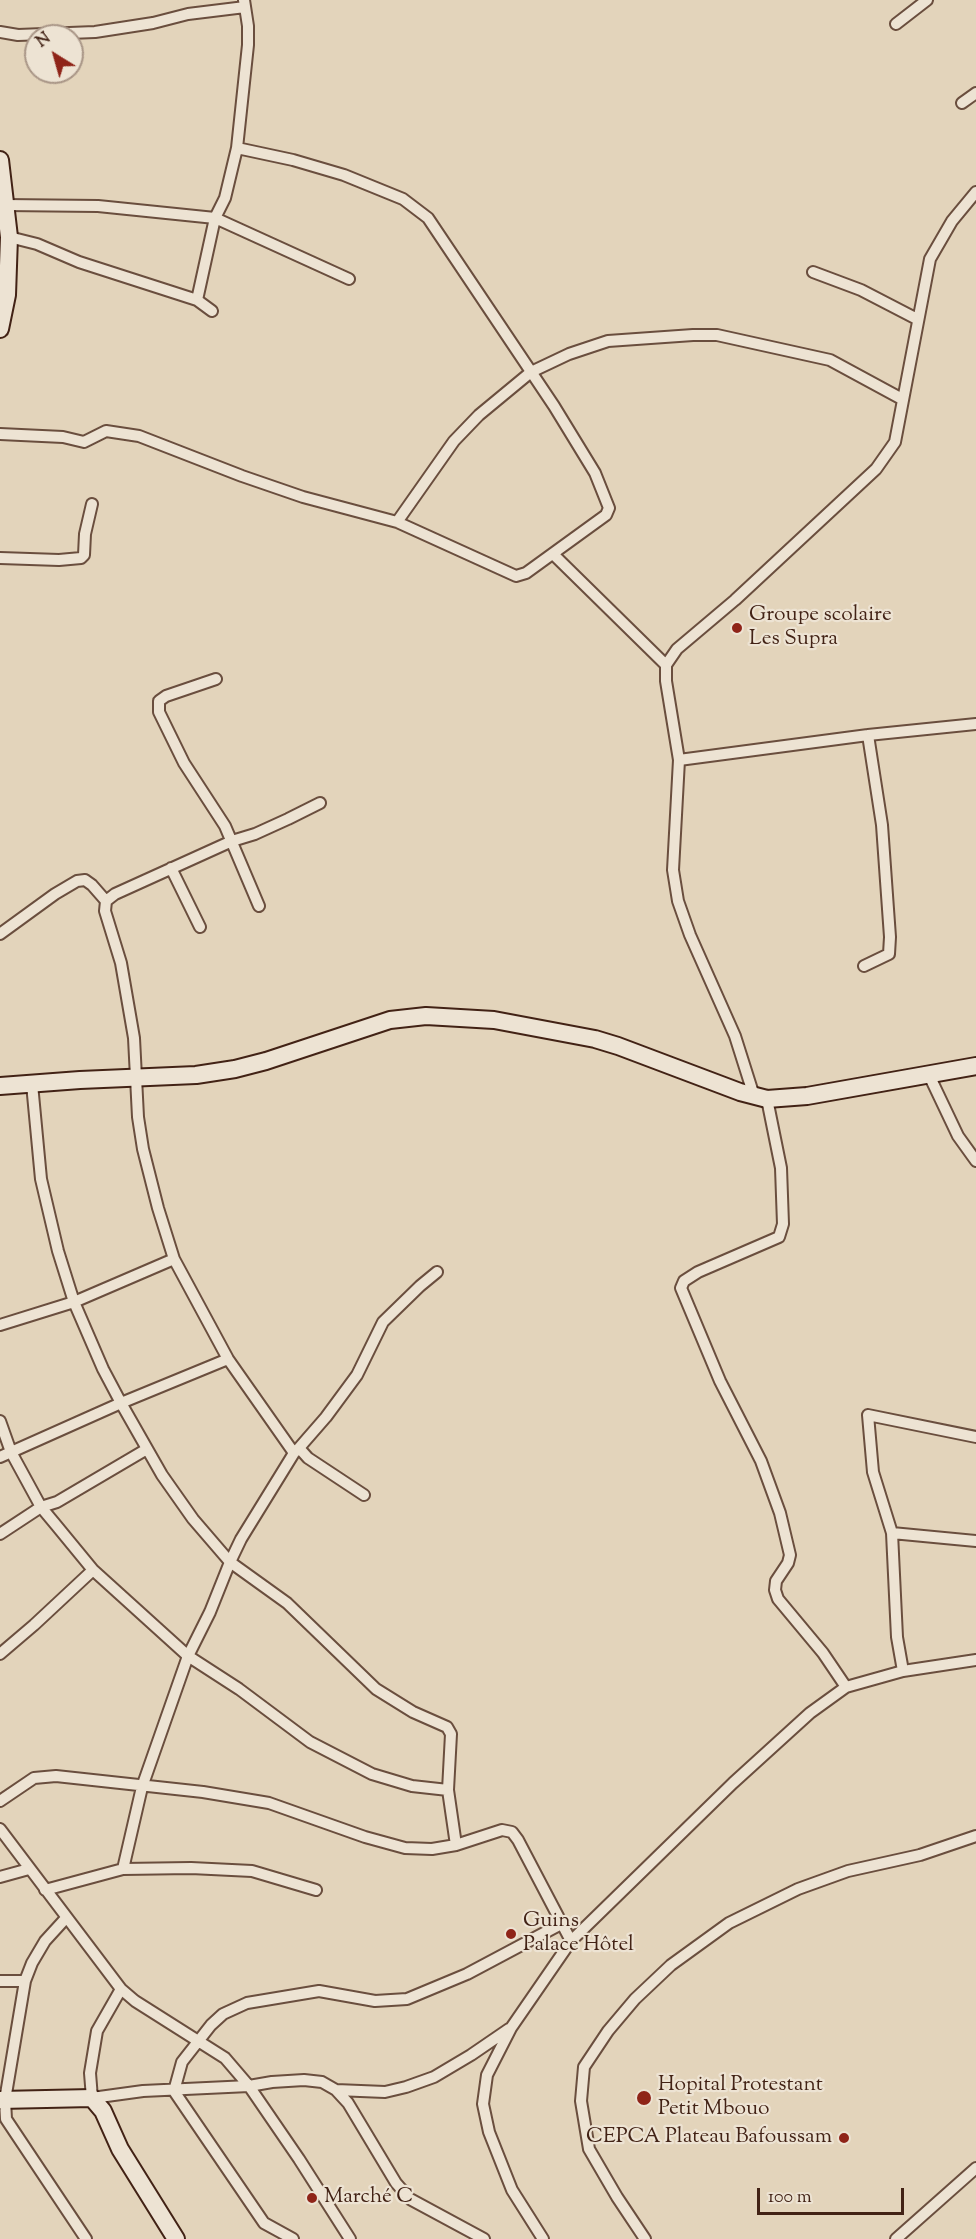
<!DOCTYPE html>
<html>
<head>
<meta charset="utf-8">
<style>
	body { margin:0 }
	#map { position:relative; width:976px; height:2239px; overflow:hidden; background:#e3d4bb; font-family:"Sorts Mill Goudy",serif }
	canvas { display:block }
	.north { position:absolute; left:24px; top:24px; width:60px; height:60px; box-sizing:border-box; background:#ede3d3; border:2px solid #a99687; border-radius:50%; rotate:323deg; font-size:16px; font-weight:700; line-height:24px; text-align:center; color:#422215 }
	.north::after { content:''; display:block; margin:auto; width:21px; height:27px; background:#8f2418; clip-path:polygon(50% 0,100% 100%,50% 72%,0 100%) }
	.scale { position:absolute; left:757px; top:2188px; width:147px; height:27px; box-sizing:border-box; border:3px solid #422215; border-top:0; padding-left:8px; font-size:18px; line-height:21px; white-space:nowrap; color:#422215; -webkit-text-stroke:4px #ede3d3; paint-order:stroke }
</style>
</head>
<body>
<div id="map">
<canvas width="976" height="2239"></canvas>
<div class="north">N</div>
<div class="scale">100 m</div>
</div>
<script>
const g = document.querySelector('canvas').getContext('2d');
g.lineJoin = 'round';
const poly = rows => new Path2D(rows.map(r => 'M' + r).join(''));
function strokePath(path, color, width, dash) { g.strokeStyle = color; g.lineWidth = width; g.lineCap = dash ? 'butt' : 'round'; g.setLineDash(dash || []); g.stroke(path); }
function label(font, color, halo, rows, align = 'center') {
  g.font = font + ' "Sorts Mill Goudy",serif'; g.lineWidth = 4.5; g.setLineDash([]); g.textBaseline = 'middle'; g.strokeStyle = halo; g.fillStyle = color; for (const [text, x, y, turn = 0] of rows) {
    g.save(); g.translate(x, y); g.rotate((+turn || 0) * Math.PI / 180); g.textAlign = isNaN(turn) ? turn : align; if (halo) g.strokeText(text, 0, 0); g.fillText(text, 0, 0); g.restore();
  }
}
const street = poly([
	[896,24,927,0],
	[0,32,18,35,95,32,153,23,188,14,245,7],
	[962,103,976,93],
	[5,205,98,206,215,218,349,279],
	[9,237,37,244,79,262,197,300,212,311],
	[813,272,861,290,917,319],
	[197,300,215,218,225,198,237,148,248,45,248,26,244,0],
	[0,434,63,437,84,442,106,431,139,436,242,476,303,497,397,522,516,576,526,573,606,515,609,508,595,473,554,406,428,218,403,199,344,175,293,160,237,148],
	[397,522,454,441,479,415,531,372,569,354,608,341,693,335,717,335,830,360,902,399],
	[553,554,666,665],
	[0,558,59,560,81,558,84,555,85,534,92,504],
	[216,679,166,696,159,701,159,712,184,763,225,826,259,906],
	[679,760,868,735,976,724],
	[171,868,200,927],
	[0,934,55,894,77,881,85,880,92,885,106,901],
	[864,966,889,954,890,937,882,825,868,735],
	[929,1075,958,1136,976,1161],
	[32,1084,41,1179,58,1251,74,1302,103,1369,121,1403,162,1475,193,1519,230,1562,287,1603,376,1689,413,1712,447,1727,451,1734,448,1790,456,1845],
	[754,1096,735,1036,690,935,678,901,673,870,679,760,666,681,666,665,677,649,735,600,876,469,895,442,930,259,952,221,976,192],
	[767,1099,781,1168,783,1224,779,1237,698,1272,684,1281,681,1288,720,1381,761,1461,780,1513,790,1555,788,1563,776,1581,775,1590,778,1599,823,1653,846,1687],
	[0,1325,74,1302,174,1259],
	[0,1421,11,1452,41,1507,56,1525,93,1570,188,1656,239,1689,310,1742,372,1774,412,1786,448,1790],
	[299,1448,326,1417,357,1375,383,1322,420,1286,437,1272],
	[294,1453,228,1359,174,1259,158,1208,143,1149,138,1117,134,1038,121,963,105,911,106,901,115,894,232,841,255,834,288,819,320,803],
	[0,1457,121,1403,228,1359],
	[892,1533,976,1541],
	[0,1534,41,1507,57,1502,147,1449],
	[0,1654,34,1625,93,1570],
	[903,1671,897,1637,892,1533,873,1472,868,1415,976,1437],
	[0,1801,34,1778,56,1776,203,1792,269,1803,365,1837,405,1848,432,1849,456,1845,502,1830,512,1832,518,1840,571,1941],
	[0,1829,121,1989,97,2031,90,2073,92,2098,143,2091,249,2086,272,2082,304,2080,322,2082,336,2090,348,2103,396,2183,410,2199,484,2239],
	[123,1869,142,1787,188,1656,210,1612,230,1562,241,1539,294,1453,299,1448,308,1458,364,1495],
	[0,1877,29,1869],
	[45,1890,123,1869,191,1868,252,1871,316,1890],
	[66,1918,45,1941,32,1963,25,1981,5,2100,6,2119,86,2239],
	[0,1981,25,1981],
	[121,1989,135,2001,225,2058,249,2086,299,2159,350,2239],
	[336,2090,385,2092,406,2087,434,2077,471,2055,509,2029],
	[293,2239,264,2223,174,2091,182,2062,211,2025,223,2014,247,2003,319,1991,375,2001,407,1999,467,1974,561,1924],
	[543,2239,512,2190,489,2132,483,2104,487,2075,511,2028,571,1941,733,1783,810,1713,846,1687,903,1671,976,1660],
	[645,2239,617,2197,589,2149,581,2101,584,2067,608,2031,635,1999,671,1965,729,1923,798,1889,848,1871,920,1855,976,1836],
	[896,2239,976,2168]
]);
const secondary = poly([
	[0,160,9,237,7,295,0,329],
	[0,1086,80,1080,196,1075,235,1069,266,1061,390,1020,426,1016,494,1020,595,1039,618,1046,740,1092,767,1099,807,1096,976,1066],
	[0,2100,92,2098,103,2111,120,2149,176,2239]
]);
strokePath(street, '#6a4e3e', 14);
strokePath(secondary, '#422215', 20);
strokePath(street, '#ede3d3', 10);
strokePath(secondary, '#ede3d3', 16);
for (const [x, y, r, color] of [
	[737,628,6,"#8f2418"],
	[511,1934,6,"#8f2418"],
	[644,2098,8,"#8f2418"],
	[844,2138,6,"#8f2418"],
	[312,2198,6,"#8f2418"]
]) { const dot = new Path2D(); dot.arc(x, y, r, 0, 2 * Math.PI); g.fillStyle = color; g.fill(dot); strokePath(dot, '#ede3d3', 2); }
label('21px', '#422215', '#ede3d3', [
	["Groupe scolaire",749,616],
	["Les Supra",749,640],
	["Guins",523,1922],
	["Palace Hôtel",523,1946],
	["Hopital Protestant",658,2086],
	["Petit Mbouo",658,2110],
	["CEPCA Plateau Bafoussam",832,2138,"right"],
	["Marché C",324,2198]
], 'left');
</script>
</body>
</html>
